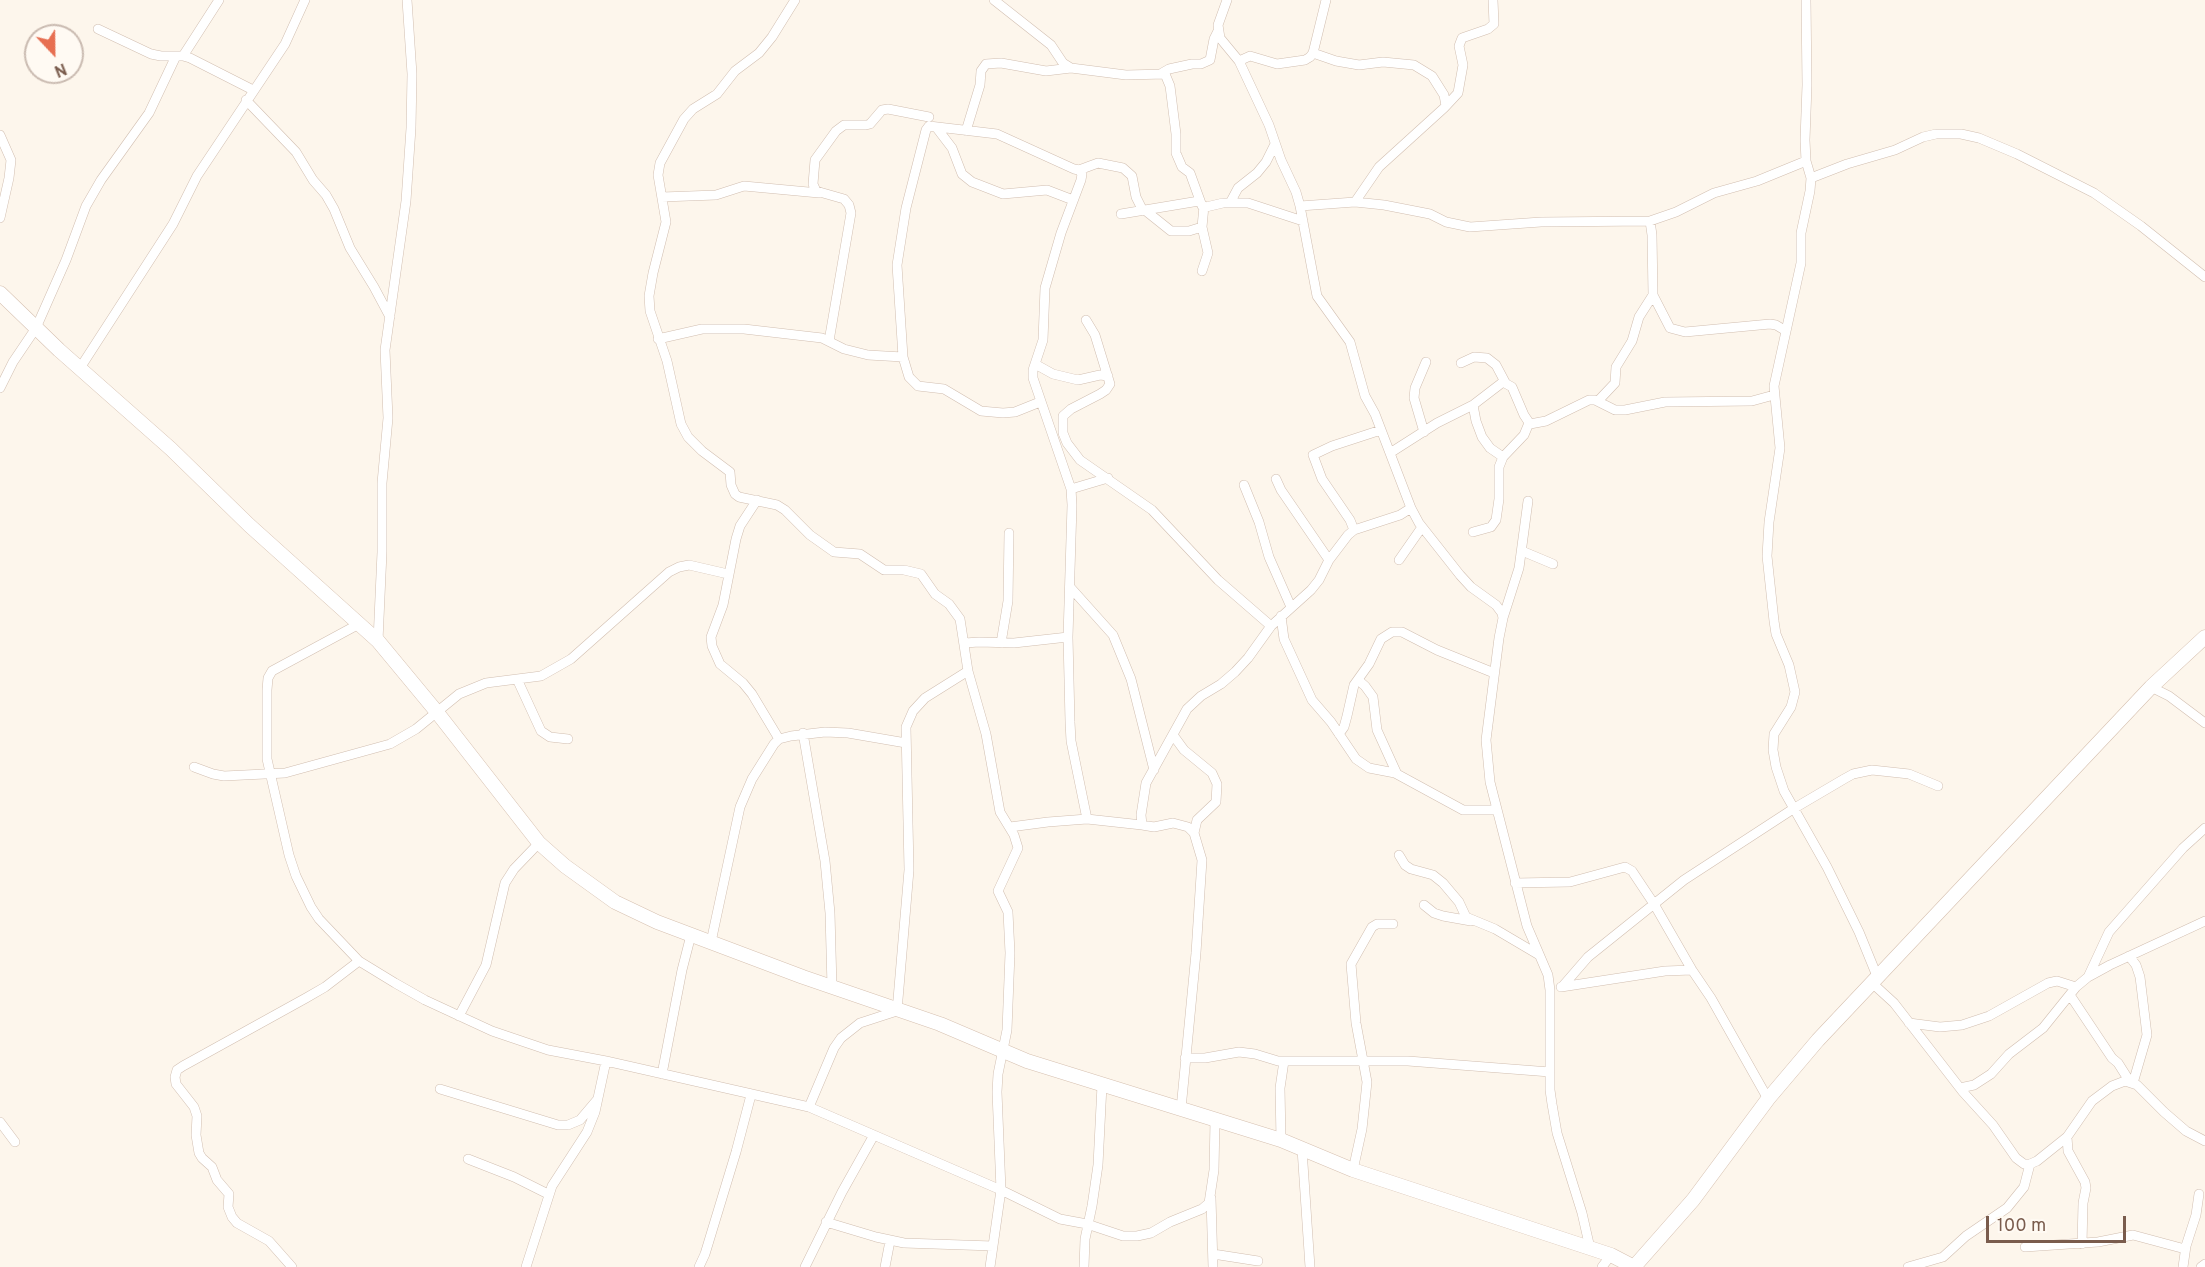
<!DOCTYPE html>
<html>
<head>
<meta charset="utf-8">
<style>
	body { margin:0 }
	#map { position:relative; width:2205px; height:1267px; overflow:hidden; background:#fdf6ec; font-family:Overpass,sans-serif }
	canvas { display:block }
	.north { position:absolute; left:24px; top:24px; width:60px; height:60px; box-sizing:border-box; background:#fffaf3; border:2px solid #cabbb1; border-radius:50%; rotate:158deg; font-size:16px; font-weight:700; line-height:24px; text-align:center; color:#7a5c4d }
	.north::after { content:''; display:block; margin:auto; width:21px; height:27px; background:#e76f51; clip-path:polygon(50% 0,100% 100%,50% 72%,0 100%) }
	.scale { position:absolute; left:1986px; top:1216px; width:140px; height:27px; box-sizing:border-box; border:3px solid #7a5c4d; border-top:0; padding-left:8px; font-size:18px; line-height:21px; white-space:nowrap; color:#7a5c4d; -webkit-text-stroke:4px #fffaf3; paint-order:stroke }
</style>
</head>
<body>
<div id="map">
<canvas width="2205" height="1267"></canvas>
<div class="north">N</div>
<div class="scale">100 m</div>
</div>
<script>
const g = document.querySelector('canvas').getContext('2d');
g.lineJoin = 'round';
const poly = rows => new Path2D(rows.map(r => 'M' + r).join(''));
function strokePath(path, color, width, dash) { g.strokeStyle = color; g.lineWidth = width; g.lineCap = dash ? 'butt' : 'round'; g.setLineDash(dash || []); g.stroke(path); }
const street = poly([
	[795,0,772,37,759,53,735,71,717,94,693,109,684,119,660,163,658,175,666,222,653,273,649,296,650,311,667,361,681,424,688,437,702,451,730,472,731,485,735,494,739,497,777,505,785,510,810,535,834,552,860,554,884,570,904,570,921,574,935,594,949,604,960,619,968,671,986,734,1000,812,1014,835,1018,848,998,891,1008,912,1010,953,1007,1030,998,1074,997,1092,1001,1190,990,1267],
	[994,0,1051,45,1063,63,1071,68,1126,75,1165,74,1170,86,1176,134,1176,153,1182,167,1190,173,1202,206,1206,207,1223,203,1248,203,1303,221],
	[1227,0,1218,25,1220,38,1239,61,1269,125,1281,160,1296,192,1300,206,1317,296,1350,342,1365,396,1375,414,1411,508,1419,523,1460,575,1471,587,1496,605,1502,613,1503,618,1499,638,1486,740,1490,782,1527,926,1548,975,1550,990,1550,1090,1552,1104,1557,1133,1582,1213,1590,1248],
	[1806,0,1807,85,1805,140,1806,161,1811,178,1810,191,1801,233,1801,263,1774,386,1780,448,1769,522,1767,556,1774,621,1776,634,1789,665,1795,692,1791,707,1774,734,1773,750,1776,767,1784,791,1827,867,1859,932,1877,976],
	[98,29,151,54,161,56,183,56,190,58,253,90],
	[1313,53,1336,61,1359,65,1383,62,1414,65,1432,76,1444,95,1446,106],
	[183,56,219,0],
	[1239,61,1250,56,1277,64,1305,60,1310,57,1313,53,1326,0],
	[1162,73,1169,69,1192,64,1201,64,1210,60,1214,39,1218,31],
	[246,100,296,152,313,180,326,195,334,209,350,248,374,287,390,317],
	[936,127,952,148,962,174,972,182,1003,194,1047,190,1073,200],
	[966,131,980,85,981,71,986,64,1001,63,1046,71,1071,68],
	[0,135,11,160,9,178,0,218],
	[1079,170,1082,174,1081,180,1061,233,1045,288,1043,340,1033,370,1033,378,1071,489,1072,505,1068,637,1070,722,1071,741,1087,819],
	[1811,178,1847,164,1895,150,1923,137,1936,134,1961,134,1979,138,2017,154,2094,193,2141,226,2205,277],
	[662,197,716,195,744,186,819,193],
	[1355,202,1379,167,1444,108,1458,93,1463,65,1459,46,1462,38,1488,29,1494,24,1493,0],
	[1230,203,1238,188,1257,173,1266,162,1275,144],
	[1300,206,1355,202,1384,205,1430,214,1446,222,1470,227,1541,222,1650,221,1676,212,1714,193,1757,181,1806,161],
	[1146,211,1171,231,1189,231,1202,227],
	[1121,214,1199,201],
	[1650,221,1652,235,1653,295,1670,328,1685,332,1770,324,1776,325,1786,331],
	[1202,271,1208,253,1202,227,1204,206],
	[1086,320,1095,335,1110,384,1106,390,1100,394,1071,409,1063,416,1063,433,1067,443,1080,460,1152,510,1218,580,1271,626],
	[658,339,702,329,744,329,822,338,844,349,868,355,903,357],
	[829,341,851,213,849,205,844,199,816,191,813,184,815,160,836,131,844,125,866,125,870,124,882,110,888,109,929,117],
	[1461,363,1474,357,1487,358,1496,365,1505,382],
	[1035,364,1053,374,1078,380,1100,375,1108,376],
	[80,368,173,224,197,176,285,44,305,0],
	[0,388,13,362,36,328,66,260,86,206,101,180,149,113,176,56],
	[1598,401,1615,383,1616,367,1632,341,1639,317,1653,295],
	[1040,402,1015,412,1003,413,981,411,944,389,918,386,909,377,903,357,897,265,906,208,926,130,929,126,997,134,1074,169,1079,170,1098,163,1123,168,1132,176,1136,197,1143,211],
	[1473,405,1476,421,1482,437,1490,448,1503,457],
	[1424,432,1414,398,1415,388,1426,362],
	[1390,453,1437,423,1473,405,1503,382,1512,387,1524,415,1530,424,1546,421,1589,400,1595,400,1615,410,1625,410,1665,402,1752,401,1774,395],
	[1276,479,1281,490,1329,560],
	[1244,485,1259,522,1269,557,1291,607],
	[1071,489,1108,478],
	[757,500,740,526,736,539,723,605,711,637,712,646,720,664,743,683,752,694,779,739],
	[1354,530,1350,520,1322,479,1313,455,1332,446,1381,430],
	[1473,532,1491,527,1496,520,1499,499,1499,467,1503,457,1524,435,1529,423],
	[1522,551,1553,564],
	[1399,560,1422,527],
	[1070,587,1113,635,1131,679,1154,770],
	[1281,616,1284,639,1312,700,1331,722,1356,759,1369,768,1395,773,1463,810,1496,810],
	[1503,618,1519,568,1528,501],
	[359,624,272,671,268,678,267,690,267,759,289,855,296,876,311,907,319,919,359,961,395,983,425,1000,492,1031,548,1050,606,1061,809,1107,1001,1190,1060,1219,1087,1224,1123,1236,1137,1236,1151,1233,1170,1222,1202,1209,1209,1203,1214,1170,1215,1120],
	[378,641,382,552,382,483,388,418,385,350,406,201,411,128,412,74,407,0],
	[965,643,979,642,1014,643,1068,637],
	[1001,643,1008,601,1009,533],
	[517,679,541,731,550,737,568,739],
	[1358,680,1365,686,1373,697,1377,730,1397,774],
	[2151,687,2169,696,2205,723],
	[803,733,825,861,830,913,832,987],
	[1339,734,1344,727,1347,716,1354,685,1369,664,1381,639,1392,632,1402,632,1437,650,1494,673],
	[1173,735,1184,750,1212,773,1217,784,1216,802,1197,820,1194,833],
	[194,767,213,774,224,776,285,773,390,744,416,729,459,694,486,683,541,676,571,659,669,572,679,567,689,565,728,574],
	[1010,827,1048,822,1087,819,1142,825],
	[1399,855,1405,865,1411,869,1433,875,1443,883,1459,902,1466,917,1495,929,1539,955],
	[1515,883,1570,882,1625,867,1632,871,1654,904,1692,970,1711,998,1768,1099],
	[1424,905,1434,913,1443,916,1471,921],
	[711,942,740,807,752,779,774,744,779,739,791,736,825,732,848,733,906,743],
	[2129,956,2136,965,2140,977,2147,1035,2133,1083],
	[2089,975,2109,932,2183,848,2205,828],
	[1871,982,1894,1003,1963,1092,1993,1125,2016,1158,2024,1164,2030,1164,2037,1161,2067,1137,2092,1101,2112,1086,2125,1081,2137,1085,2164,1112,2186,1131,2205,1141],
	[1561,987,1665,971,1692,970],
	[1562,987,1588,957,1684,880,1793,809,1844,779,1853,774,1872,770,1909,774,1938,786],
	[2070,995,2112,1058,2118,1063,2130,1082],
	[459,1016,486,965,505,883,514,869,539,843],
	[1909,1023,1940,1027,1962,1025,1989,1016,2048,983,2057,981,2076,987],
	[1185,1058,1205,1058,1239,1052,1255,1054,1278,1061,1408,1061,1550,1072],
	[662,1074,682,970,691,935],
	[1960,1088,1974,1085,1991,1074,2009,1054,2043,1028,2076,987,2088,977,2110,965,2205,921],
	[440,1089,558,1125,568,1125,580,1120,597,1100],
	[809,1107,834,1048,841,1038,860,1023,897,1011,909,870,906,727,913,711,925,698,968,671],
	[1181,1109,1196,953,1202,860,1194,833,1188,827,1173,823,1154,827,1142,825,1141,815,1146,783,1187,709,1201,696,1221,684,1235,672,1248,658,1271,626,1311,590,1319,580,1329,560,1348,535,1354,530,1400,515,1411,508],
	[0,1122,15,1142],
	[2067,1137,2068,1151,2085,1182,2086,1188,2083,1203,2082,1244],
	[1281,1140,1280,1088,1284,1061],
	[1302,1149,1310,1267],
	[468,1159,514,1177,548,1194],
	[1353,1170,1362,1129,1367,1082,1356,1023,1351,964,1372,927,1377,924,1393,924],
	[1211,1198,1213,1267],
	[826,1222,876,1237,904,1243,993,1246],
	[2025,1247,2098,1242,2133,1235,2185,1249],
	[1213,1254,1258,1261],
	[292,1267,269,1241,237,1223,232,1217,228,1207,229,1194,217,1180,212,1167,202,1158,199,1153,196,1135,197,1116,194,1107,176,1084,175,1077,177,1070,183,1066,306,998,325,987,359,961],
	[526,1267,552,1186,587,1132,595,1112,606,1061],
	[699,1267,705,1254,736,1152,751,1095],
	[805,1267,842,1192,874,1135],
	[885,1267,890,1241],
	[1084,1267,1085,1239,1092,1206,1098,1165,1102,1085],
	[1602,1267,1611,1255],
	[1908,1267,1943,1257,1966,1236,2007,1208,2024,1187,2030,1164],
	[2183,1267,2186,1246,2196,1215,2199,1194],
	[2201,1267,2205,1264]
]);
const secondary = poly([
	[0,293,59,350,171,449,249,525,378,641,436,711,539,843,565,866,615,902,657,922,803,977,940,1024,1027,1061,1281,1140,1353,1170,1611,1255,1634,1267],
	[1634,1267,1693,1200,1768,1099,1818,1040,2151,687,2205,637]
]);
strokePath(street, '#d1beb0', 10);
strokePath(secondary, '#d6c0b0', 15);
strokePath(street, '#fff', 9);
strokePath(secondary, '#fff', 14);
</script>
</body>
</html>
